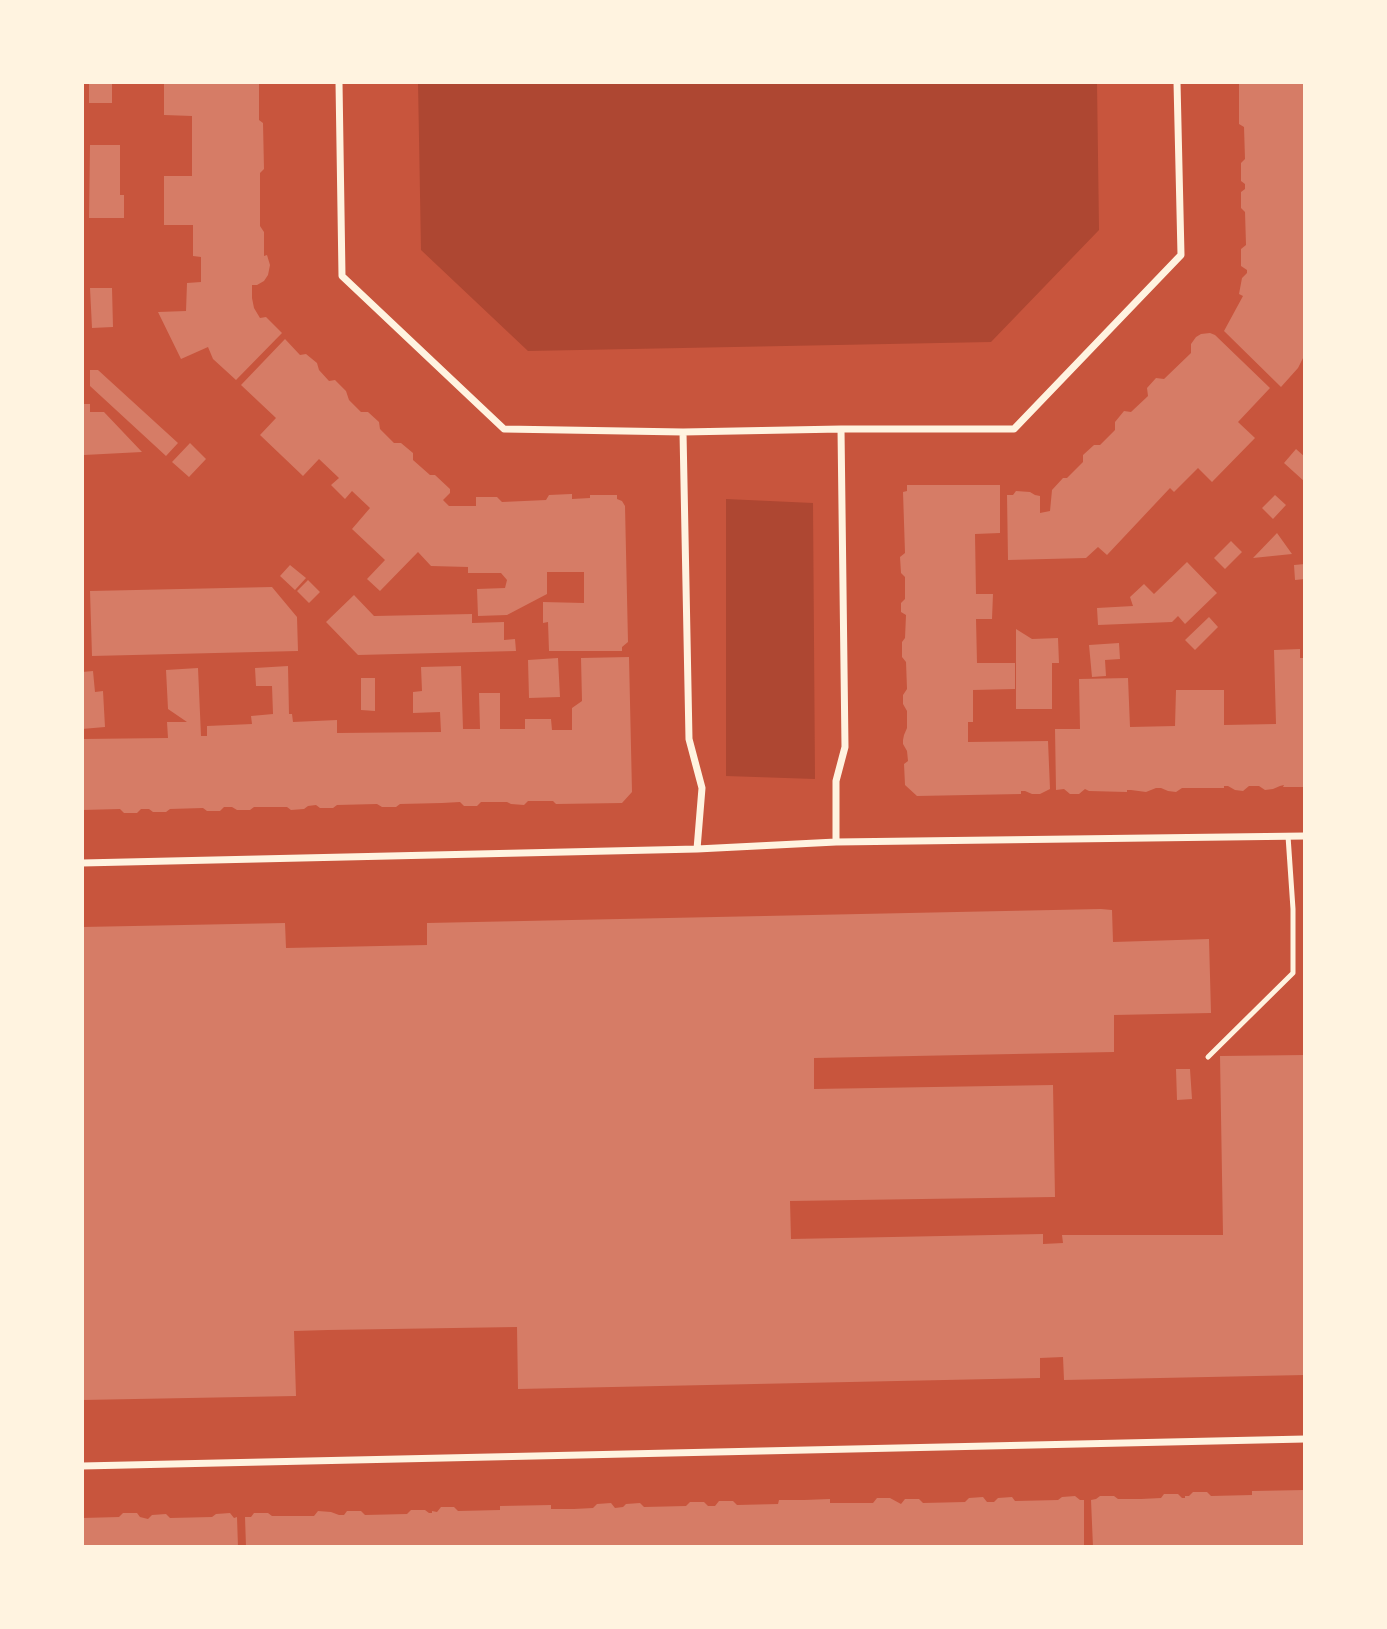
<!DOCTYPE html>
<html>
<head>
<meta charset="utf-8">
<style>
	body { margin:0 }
	#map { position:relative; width:1387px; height:1629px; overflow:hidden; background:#c8553d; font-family:"Titillium Web",sans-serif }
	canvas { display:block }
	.frame { position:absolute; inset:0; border:84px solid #fff3e0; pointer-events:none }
</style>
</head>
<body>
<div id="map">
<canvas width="1387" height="1629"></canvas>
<div class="frame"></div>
</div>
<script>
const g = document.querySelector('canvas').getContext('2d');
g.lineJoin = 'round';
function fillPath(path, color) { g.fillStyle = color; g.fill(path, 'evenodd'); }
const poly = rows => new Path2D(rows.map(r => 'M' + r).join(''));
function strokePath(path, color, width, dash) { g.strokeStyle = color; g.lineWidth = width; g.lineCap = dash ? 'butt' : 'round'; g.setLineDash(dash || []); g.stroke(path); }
fillPath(poly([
	[418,82,1097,82,1099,230,991,342,528,351,421,250],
	[726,499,813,503,815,779,726,776]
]), '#ae4732');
fillPath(poly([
	[89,82,112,82,112,103,89,103],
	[164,82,259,82,259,120,263,123,264,169,260,173,260,226,264,232,264,256,267,255,270,265,268,275,264,281,257,285,252,285,252,298,254,308,260,318,266,317,282,333,236,380,213,359,208,347,181,359,158,312,186,311,187,283,201,282,201,257,193,256,193,225,164,225,164,176,192,176,192,116,164,115],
	[1239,82,1305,82,1305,354,1298,368,1281,387,1224,331,1243,296,1239,294,1242,278,1247,273,1247,270,1241,266,1241,249,1246,245,1245,212,1241,208,1241,192,1245,189,1245,184,1241,181,1241,163,1245,159,1244,127,1239,124],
	[90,145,120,145,120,195,124,195,124,218,89,218],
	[90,288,112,288,113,327,92,328],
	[1210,333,1215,335,1270,388,1238,422,1255,438,1212,482,1198,468,1174,492,1170,488,1107,555,1098,547,1086,558,1008,560,1007,495,1013,495,1016,491,1030,492,1035,495,1040,496,1040,513,1050,511,1052,490,1063,478,1067,478,1083,462,1083,455,1094,445,1100,445,1115,430,1115,422,1124,411,1131,412,1148,396,1147,388,1156,378,1164,379,1191,353,1191,344,1196,337,1201,334],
	[285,339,300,355,306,354,317,363,319,370,329,381,335,380,346,391,349,400,361,412,368,412,379,422,380,429,394,443,401,443,413,453,413,460,430,475,435,475,450,489,450,493,443,500,449,506,476,506,476,497,497,497,502,502,546,500,549,495,571,494,572,494,572,499,590,498,590,495,617,495,617,499,622,501,625,506,628,642,622,647,622,651,549,651,548,622,543,623,543,602,584,603,584,572,547,572,547,594,507,615,478,616,477,589,505,588,507,580,501,573,468,573,468,567,431,566,418,552,380,591,367,579,385,560,352,529,370,508,352,491,345,499,331,485,339,478,319,459,303,476,260,435,276,418,241,385],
	[90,370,98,370,178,443,166,456,90,386],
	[82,404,90,404,90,412,104,412,142,452,84,455],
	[190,443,206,459,189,477,172,462],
	[1296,449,1305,457,1305,482,1284,463],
	[907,485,1000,485,1000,533,975,534,976,594,993,594,992,619,976,619,977,663,1015,663,1015,689,973,690,973,722,968,722,968,742,1048,741,1050,789,1040,794,1032,794,1025,791,1021,791,1021,794,917,796,905,785,904,764,908,761,907,751,903,744,903,740,904,735,907,728,907,711,903,704,903,695,907,689,906,662,902,657,902,642,905,638,906,615,901,612,901,603,905,599,905,577,901,573,900,557,905,553,903,492,907,491],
	[1275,495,1286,505,1273,519,1262,508],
	[1277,533,1292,554,1253,558],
	[1231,541,1242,552,1225,569,1214,558],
	[1187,562,1217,593,1185,624,1178,616,1172,622,1098,625,1097,608,1133,606,1130,597,1144,584,1154,594],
	[1305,564,1305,579,1295,580,1294,565],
	[290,565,306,578,295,590,280,576],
	[308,580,320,592,309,603,297,591],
	[272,587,297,617,298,651,92,656,90,591],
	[354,595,374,616,472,614,472,623,504,622,504,640,515,639,516,651,358,655,326,622],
	[1209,617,1218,627,1195,650,1185,640],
	[1016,629,1032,639,1058,638,1059,663,1052,663,1052,709,1016,709],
	[1119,643,1120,659,1105,660,1106,676,1092,677,1089,645],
	[1300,649,1300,658,1305,658,1305,787,1283,787,1284,785,1280,786,1273,789,1265,790,1259,786,1249,786,1243,791,1235,790,1228,786,1224,786,1224,788,1182,788,1176,792,1168,791,1161,788,1156,788,1146,792,1131,790,1127,790,1127,792,1089,791,1085,789,1079,794,1070,794,1064,789,1056,790,1055,729,1080,729,1079,679,1128,678,1130,727,1175,726,1176,690,1224,690,1224,725,1276,724,1274,650],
	[629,657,632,792,622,803,556,804,553,801,528,801,524,805,511,804,507,802,481,802,477,806,464,806,460,802,442,803,400,804,396,807,382,807,377,804,337,805,333,808,320,808,316,805,308,806,304,809,291,810,287,807,254,807,250,810,237,810,232,807,224,807,220,811,207,811,203,808,170,809,166,812,153,812,149,809,141,809,137,813,124,813,120,809,82,810,82,739,168,738,167,722,187,722,168,709,166,670,198,668,201,736,207,736,207,726,252,724,251,716,273,714,272,686,256,686,255,668,288,666,289,714,292,714,293,722,337,720,337,733,441,732,440,712,413,713,413,692,422,691,421,667,461,666,463,729,480,729,479,693,500,693,500,729,525,729,525,719,551,719,552,730,572,730,572,708,582,701,581,658],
	[558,658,560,697,529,698,528,660],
	[93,671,95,692,103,691,105,727,82,729,82,672],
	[361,678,375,678,375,711,361,710],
	[1101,909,1112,910,1113,942,1209,939,1211,1013,1114,1015,1114,1052,814,1058,814,1089,1053,1085,1055,1197,790,1201,791,1239,1043,1234,1043,1244,1063,1243,1062,1235,1223,1235,1220,1056,1305,1055,1305,1375,1064,1380,1063,1357,1040,1358,1040,1378,518,1389,517,1327,328,1330,294,1331,296,1396,82,1400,82,927,285,923,286,948,427,945,427,923],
	[1176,1069,1190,1069,1192,1099,1177,1100],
	[1305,1490,1305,1547,1093,1547,1091,1500,1096,1499,1100,1496,1114,1496,1118,1499,1141,1499,1161,1498,1164,1494,1178,1494,1182,1498,1185,1498,1185,1496,1189,1496,1193,1492,1207,1492,1211,1496,1252,1495,1252,1491],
	[1075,1496,1080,1500,1084,1500,1084,1547,246,1547,245,1517,251,1517,254,1513,268,1513,272,1516,314,1516,318,1511,331,1512,339,1515,344,1515,347,1511,361,1511,365,1515,407,1514,411,1510,425,1510,429,1513,432,1513,432,1511,437,1512,441,1507,454,1507,458,1511,500,1510,500,1506,551,1505,551,1509,574,1509,593,1508,597,1504,611,1503,615,1508,623,1507,626,1504,640,1503,644,1507,686,1506,690,1502,704,1502,708,1506,715,1506,719,1501,733,1501,737,1505,778,1504,779,1500,804,1500,830,1499,830,1503,873,1503,877,1498,890,1498,901,1504,905,1499,919,1499,923,1503,965,1502,969,1498,983,1497,987,1502,994,1502,998,1498,1012,1497,1015,1501,1058,1500,1062,1497],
	[123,1513,137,1513,140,1517,148,1519,152,1515,166,1514,170,1518,212,1517,216,1514,230,1513,234,1518,237,1517,238,1547,82,1547,82,1518,119,1517]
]), '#d67c66');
strokePath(poly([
	[1208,1057,1293,973,1293,909,1288,836]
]), '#fff3e0', 5);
strokePath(poly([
	[339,82,342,276,504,429,683,432,841,429,1014,429,1181,255,1177,82],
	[683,432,689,739,702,788,697,849],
	[836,842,836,781,845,747,841,429],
	[82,863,697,849,836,842,1305,836],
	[82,1466,1305,1439]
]), '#fff3e0', 7);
</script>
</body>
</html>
